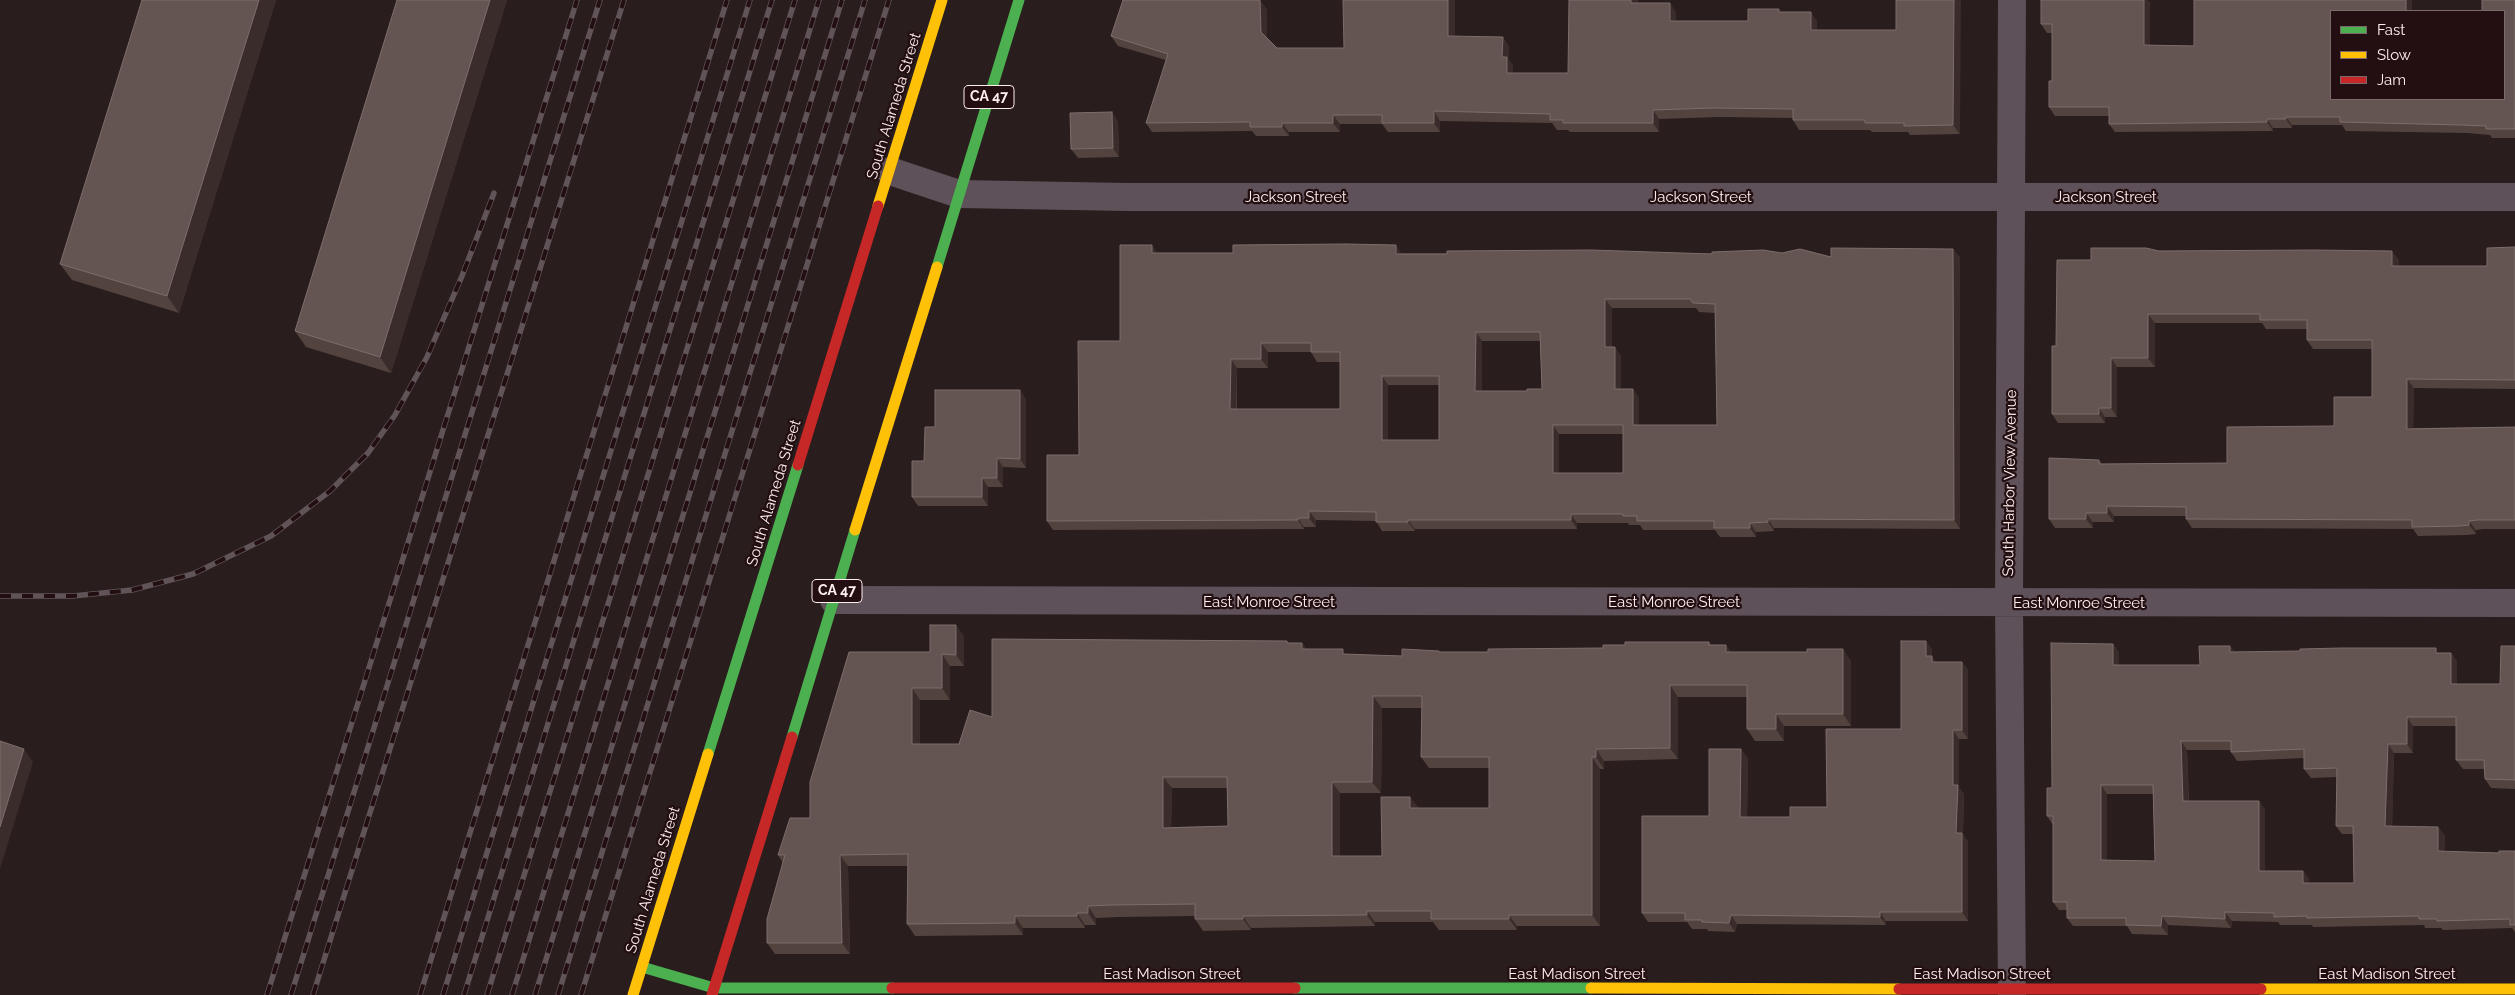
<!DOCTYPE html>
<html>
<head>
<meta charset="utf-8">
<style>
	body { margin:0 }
	#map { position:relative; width:2515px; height:995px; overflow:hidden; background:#291d1e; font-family:Raleway,sans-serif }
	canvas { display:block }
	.legend { position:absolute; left:2330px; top:10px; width:175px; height:90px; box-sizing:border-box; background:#230f11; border:1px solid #7b686a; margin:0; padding:6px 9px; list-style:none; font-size:15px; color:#feeeef }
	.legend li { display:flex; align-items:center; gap:10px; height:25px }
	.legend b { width:25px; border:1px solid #7b686a }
</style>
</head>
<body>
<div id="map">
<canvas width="2515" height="995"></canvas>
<ul class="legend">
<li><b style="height:6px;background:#4caf50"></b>Fast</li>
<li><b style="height:6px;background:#ffc107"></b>Slow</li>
<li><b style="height:6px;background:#c62828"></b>Jam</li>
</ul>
</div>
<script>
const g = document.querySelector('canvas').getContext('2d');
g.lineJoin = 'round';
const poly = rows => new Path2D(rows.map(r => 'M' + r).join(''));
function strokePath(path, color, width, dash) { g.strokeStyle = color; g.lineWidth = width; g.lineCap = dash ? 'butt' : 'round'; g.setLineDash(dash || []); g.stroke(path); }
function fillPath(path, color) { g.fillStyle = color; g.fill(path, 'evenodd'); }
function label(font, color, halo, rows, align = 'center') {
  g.font = font + ' Raleway,sans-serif'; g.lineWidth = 4.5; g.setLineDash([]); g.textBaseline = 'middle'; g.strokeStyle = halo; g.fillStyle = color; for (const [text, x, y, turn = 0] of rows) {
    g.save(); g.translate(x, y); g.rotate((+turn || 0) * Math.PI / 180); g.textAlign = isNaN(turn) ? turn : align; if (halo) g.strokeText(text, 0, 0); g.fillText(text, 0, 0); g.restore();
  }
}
strokePath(poly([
	[890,171,959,194,1127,197,2515,197],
	[834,600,2515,603],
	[2012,995,2009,602,2012,0]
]), '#5f5159', 28);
strokePath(poly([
	[937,267,1019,0],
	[792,737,855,530],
	[708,754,798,465],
	[642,967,714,988,892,988],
	[1295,988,1591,988]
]), '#4caf50', 11);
strokePath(poly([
	[878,206,942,0],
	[855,530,937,267],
	[1591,988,1899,989],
	[2261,989,2515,989],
	[633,995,708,754]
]), '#ffc107', 11);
strokePath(poly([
	[798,465,878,206],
	[892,988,1295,988],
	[1899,989,2261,989],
	[712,995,792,737]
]), '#c62828', 11);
const rail = poly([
	[0,596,73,596,132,590,193,574,271,536,330,491,368,453,395,415,412,384,427,357,462,276,494,193],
	[267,995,577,0],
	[291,995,600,0],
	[313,995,624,0],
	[420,995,727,0],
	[443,995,750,0],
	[464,995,772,0],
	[487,995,795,0],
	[512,995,819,0],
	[535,995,842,0],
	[558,995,865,0],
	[581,995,889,0]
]);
strokePath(rail, '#605459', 5.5);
strokePath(rail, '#230f11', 4, [11]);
fillPath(poly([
	[142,0,276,0,179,313,72,280,60,264],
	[397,0,507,0,391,373,306,347,295,331],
	[1170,0,1260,0,1267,10,1267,38,1277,48,1344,48,1455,0,1455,36,1509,46,1509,60,1513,66,1513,73,1568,73,1638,3,1676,12,1676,21,1748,21,1781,12,1817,21,1817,30,1896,30,1960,134,1910,135,1908,132,1872,132,1870,130,1799,130,1793,120,1793,118,1720,117,1659,119,1659,132,1570,132,1568,130,1557,130,1552,123,1440,121,1440,132,1388,132,1382,124,1340,124,1340,132,1289,132,1289,136,1256,136,1252,131,1152,132,1146,123,1166,60,1118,46,1111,36],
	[2041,0,2147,0,2150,3,2150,45,2194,46,2194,0,2412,0,2412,11,2331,11,2331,99,2504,99,2504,11,2482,11,2482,0,2515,0,2515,138,2492,138,2490,135,2467,133,2346,131,2342,125,2292,125,2292,128,2273,128,2273,131,2115,132,2109,124,2109,116,2055,116,2049,107,2049,81,2052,81,2052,33,2047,33,2041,24],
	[1118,121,1119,157,1078,158,1071,149],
	[2515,247,2515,389,2414,388,2413,428,2515,427,2515,529,2483,529,2476,530,2476,534,2467,535,2418,536,2413,529,2192,528,2186,519,2186,516,2114,516,2114,522,2093,522,2093,528,2055,528,2049,519,2099,460,2102,464,2227,463,2334,426,2372,397,2372,349,2313,349,2307,340,2307,329,2266,329,2262,323,2155,323,2155,367,2117,367,2117,417,2105,417,2105,423,2058,423,2052,414,2056,346,2091,260,2159,251,2399,260,2399,266,2487,266],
	[1953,249,1960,258,1960,529,1774,528,1774,531,1756,532,1756,537,1720,537,1715,530,1643,530,1640,525,1629,525,1628,523,1577,523,1577,529,1415,529,1415,531,1382,531,1376,521,1316,520,1316,527,1304,527,1304,529,1053,530,1047,521,1079,455,1120,341,1158,253,1712,254,1782,253,1831,257],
	[1612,308,1696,308,1699,312,1715,313,1717,425,1639,425,1639,398,1633,389,1621,389,1621,356,1612,347],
	[1482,341,1540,341,1542,389,1527,391,1482,391],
	[1268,352,1311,352,1317,362,1340,362,1340,409,1237,409,1237,368,1268,368],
	[1388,385,1439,385,1439,440,1388,440],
	[1559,434,1623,434,1623,473,1559,473],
	[1026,399,1026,468,1003,467,1003,487,988,487,988,506,918,506,912,497,935,427],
	[964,636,964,666,950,666,950,700,920,700,920,744,959,744,992,717,1287,641,1289,643,1302,643,1306,649,1346,654,1402,656,1440,652,1488,652,1603,648,1625,645,1709,642,1711,645,1732,652,1851,661,1851,726,1784,726,1784,741,1755,741,1747,729,1747,697,1678,697,1678,759,1604,761,1604,769,1600,769,1600,926,1517,926,1517,930,1439,930,1433,922,1375,922,1375,926,1251,928,1251,930,1203,931,1195,919,1195,916,1120,917,1096,918,1096,925,1085,925,1085,928,1023,928,1023,935,915,936,907,924,908,866,848,866,850,954,775,954,767,943,783,863,778,855,810,818,930,652],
	[1382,708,1422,708,1421,757,1429,768,1489,768,1489,808,1419,808,1382,856,1340,856,1340,793,1381,793],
	[1172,788,1227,788,1228,826,1171,827],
	[1926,641,1932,650,1932,657,1935,662,1962,662,1968,670,1968,739,1959,739,1959,788,1964,794,1963,834,1968,842,1968,921,1886,921,1886,925,1737,924,1735,932,1708,931,1707,929,1692,929,1687,922,1648,922,1642,913,1709,816,1748,758,1747,817,1790,817,1827,807,1901,729],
	[2113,644,2119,653,2119,665,2200,665,2230,646,2234,652,2451,653,2457,662,2457,684,2500,684,2515,646,2515,789,2491,788,2485,779,2484,769,2463,769,2456,760,2456,726,2413,726,2413,753,2394,753,2392,826,2445,835,2444,852,2499,853,2515,851,2515,932,2512,928,2443,930,2441,928,2425,928,2424,925,2313,927,2312,925,2280,925,2278,922,2232,921,2231,928,2168,925,2168,935,2132,934,2127,926,2073,926,2067,918,2067,910,2059,910,2053,902,2053,825,2047,816,2052,788],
	[2187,750,2231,750,2231,752,2237,761,2304,758,2304,769,2311,778,2337,777,2336,826,2342,834,2353,834,2354,883,2309,883,2309,879,2303,871,2265,871,2265,810,2259,801,2189,801],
	[2107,794,2153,794,2155,861,2107,860]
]), '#53433f');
fillPath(poly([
	[259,0,276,0,179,313,167,296],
	[490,0,507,0,391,373,380,357],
	[1260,0,1267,10,1267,41,1261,32],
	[1448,0,1455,0,1455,45,1448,36],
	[1631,0,1638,0,1638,12,1631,3],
	[1954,0,1961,0,1960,134,1953,125],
	[2144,0,2147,0,2150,3,2150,53,2144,45],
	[2406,0,2412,0,2412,11,2406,11],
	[1670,3,1676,12,1676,30,1670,21],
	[1811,12,1817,21,1817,40,1811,30],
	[1503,37,1509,46,1509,60,1513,66,1513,82,1507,73,1502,57],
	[1653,110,1659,119,1659,132,1653,123],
	[1434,111,1440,121,1440,132,1434,123],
	[1112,112,1118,121,1119,157,1113,148],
	[1333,115,1340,124,1340,132,1333,123],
	[2286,117,2292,125,2292,128,2286,119],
	[2267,119,2273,128,2273,131,2267,122],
	[1282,123,1289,132,1289,136,1282,127],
	[1152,245,1158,254,1152,253],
	[1396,245,1402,254,1402,264,1396,254],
	[1953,249,1960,258,1960,529,1954,520],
	[2392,251,2399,260,2399,275,2392,266],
	[1605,299,1612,308,1612,356,1605,347],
	[2148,314,2155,323,2155,367,2148,358],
	[1476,332,1482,341,1482,401,1475,391],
	[1261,343,1268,352,1268,368,1261,359],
	[1615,347,1621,356,1621,398,1615,389],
	[2111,358,2117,367,2117,417,2111,408],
	[1231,359,1237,368,1236,418,1230,409],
	[1382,376,1388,385,1388,449,1382,440],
	[2407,379,2414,388,2413,438,2407,429],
	[1633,389,1639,398,1639,434,1633,425],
	[1020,390,1026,399,1026,468,1020,459],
	[2099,408,2105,417,2105,423,2099,414],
	[1553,425,1559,434,1559,483,1553,473],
	[997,458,1003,467,1003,487,997,478],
	[982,478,988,487,988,506,982,497],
	[2107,506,2114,516,2114,522,2107,513],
	[1309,511,1316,520,1316,527,1309,518],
	[2086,513,2093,522,2093,528,2086,519],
	[1571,514,1577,523,1577,529,1571,520],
	[1298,518,1304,527,1304,529,1298,520],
	[1768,519,1774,528,1774,531,1768,522],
	[1408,520,1415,529,1415,531,1408,522],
	[2469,521,2476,530,2476,534,2469,525],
	[1750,523,1756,532,1756,537,1750,528],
	[956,625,964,636,964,666,956,655],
	[1926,641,1932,650,1932,657,1938,665,1938,670,1926,656],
	[1302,643,1310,655,1302,649],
	[2113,644,2119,653,2119,674,2113,665],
	[1726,645,1735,657,1726,652],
	[2230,646,2236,654,2230,652],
	[1843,649,1851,661,1851,726,1843,714],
	[2451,653,2457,662,2457,693,2451,684],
	[942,654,950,666,950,700,942,688],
	[1962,662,1968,670,1968,739,1962,730],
	[1670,685,1678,697,1678,759,1670,748],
	[912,688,920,700,920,756,912,744],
	[1373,696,1382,708,1381,793,1372,782],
	[1776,714,1784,726,1784,741,1776,729],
	[2407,717,2413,726,2413,753,2407,744],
	[1953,730,1959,739,1959,788,1964,794,1963,834,1968,842,1968,921,1962,912,1953,785],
	[2181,741,2187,750,2189,810,2183,801],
	[2388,744,2394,753,2392,834,2385,826],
	[24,749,33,762,0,869,0,827],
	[1596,749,1604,761,1604,769,1596,757],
	[1741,749,1748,758,1747,826,1740,817],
	[1592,757,1600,769,1600,926,1592,915],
	[1163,777,1172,788,1171,839,1163,828],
	[1332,782,1340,793,1340,868,1332,856],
	[2101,785,2107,794,2107,869,2101,860],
	[1410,797,1419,808,1410,808],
	[2259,801,2265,810,2265,879,2259,871],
	[2438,827,2445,835,2444,860,2438,851],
	[840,855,848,866,850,954,842,943],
	[2303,871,2309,879,2309,892,2303,883],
	[1088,906,1096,918,1096,925,1088,913],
	[1367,911,1375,922,1375,926,1367,915],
	[1880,912,1886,921,1886,925,1880,917],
	[2225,912,2232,921,2231,928,2225,919],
	[1077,913,1085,925,1085,928,1077,916],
	[1509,915,1517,926,1517,930,1509,919],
	[1731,915,1737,924,1735,932,1729,923],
	[1015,916,1023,928,1023,935,1015,923],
	[1243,916,1251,928,1251,930,1243,919],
	[2162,916,2168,925,2168,935,2161,926]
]), '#3a2c2a');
const building = poly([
	[142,0,259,0,167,296,60,264,142,0],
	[397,0,490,0,380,357,295,331,397,0],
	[1123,0,1260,0,1261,32,1277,48,1344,48,1343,0,1448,0,1448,36,1503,37,1502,57,1507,57,1507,73,1568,73,1569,0,1631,0,1631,3,1670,3,1670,21,1748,21,1748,9,1779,9,1779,12,1811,12,1811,30,1896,30,1896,0,1954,0,1953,125,1904,126,1904,123,1865,123,1865,120,1793,120,1793,109,1713,108,1653,110,1653,123,1563,123,1563,120,1550,120,1550,114,1434,111,1434,123,1382,123,1382,115,1333,115,1333,123,1282,123,1282,127,1250,127,1250,122,1146,123,1168,54,1111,36,1123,0],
	[2041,0,2144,0,2144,45,2194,46,2194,0,2406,0,2406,11,2331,11,2331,99,2504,99,2504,11,2482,11,2482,0,2515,0,2515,129,2486,129,2486,126,2460,125,2340,122,2340,117,2286,117,2286,119,2267,119,2267,122,2109,124,2109,107,2049,107,2049,81,2052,81,2052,24,2041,24,2041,0],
	[1112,112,1113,148,1071,149,1070,113,1112,112],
	[1346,244,1396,245,1396,254,1447,254,1447,251,1591,250,1712,254,1712,252,1763,250,1782,253,1800,249,1831,257,1831,248,1953,249,1954,520,1768,519,1768,522,1750,523,1750,528,1714,528,1714,521,1637,521,1637,516,1623,516,1623,514,1571,514,1571,520,1408,520,1408,522,1376,522,1376,512,1309,511,1309,518,1298,518,1298,520,1047,521,1047,455,1079,455,1078,341,1120,341,1120,245,1152,245,1152,253,1233,253,1233,245,1346,244],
	[1605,299,1690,299,1693,303,1715,304,1717,425,1633,425,1633,389,1615,389,1615,347,1605,347,1605,299],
	[1476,332,1540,332,1542,389,1527,389,1527,391,1475,391,1476,332],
	[1261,343,1311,343,1311,352,1340,352,1340,409,1230,409,1231,359,1261,359,1261,343],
	[1382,376,1439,376,1439,440,1382,440,1382,376],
	[1553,425,1623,425,1623,473,1553,473,1553,425],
	[2515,247,2515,380,2407,379,2407,429,2515,427,2515,520,2477,520,2469,521,2469,525,2460,526,2412,527,2412,520,2186,519,2186,507,2107,506,2107,513,2086,513,2086,519,2049,519,2049,458,2099,460,2099,464,2227,463,2227,427,2334,426,2334,397,2372,397,2372,340,2307,340,2307,320,2260,320,2260,314,2148,314,2148,358,2111,358,2111,408,2099,408,2099,414,2052,414,2052,346,2056,346,2057,260,2091,260,2091,248,2146,248,2159,251,2315,250,2392,251,2392,266,2487,266,2487,248,2515,247],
	[935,390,1020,390,1020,459,997,458,997,478,982,478,982,497,912,497,912,461,924,461,925,427,935,427,935,390],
	[930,625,956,625,956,655,942,654,942,688,912,688,912,744,959,744,970,710,992,717,992,639,1287,641,1287,643,1302,643,1302,649,1343,649,1343,654,1402,656,1402,649,1439,651,1439,652,1488,652,1488,649,1603,648,1603,645,1625,645,1625,642,1709,642,1709,645,1726,645,1726,652,1807,652,1807,649,1843,649,1843,714,1776,714,1776,729,1747,729,1747,685,1670,685,1670,748,1596,749,1596,757,1592,757,1592,915,1509,915,1509,919,1431,919,1431,911,1367,911,1367,915,1243,916,1243,919,1195,919,1195,904,1111,905,1088,906,1088,913,1077,913,1077,916,1015,916,1015,923,907,924,908,854,840,855,842,943,767,943,767,919,785,855,778,855,790,818,810,818,810,782,849,652,930,652,930,625],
	[1373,696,1422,696,1421,757,1489,757,1489,808,1410,808,1410,797,1381,797,1382,856,1332,856,1332,782,1372,782,1373,696],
	[1163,777,1227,777,1228,826,1163,828,1163,777],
	[1901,641,1926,641,1926,656,1932,656,1932,662,1962,662,1962,730,1953,730,1953,785,1958,785,1956,833,1962,833,1962,912,1880,912,1880,917,1731,915,1729,923,1702,922,1702,920,1685,920,1685,913,1642,913,1642,816,1709,816,1709,749,1741,749,1740,817,1790,817,1790,807,1827,807,1826,729,1901,729,1901,641],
	[2051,643,2113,644,2113,665,2200,665,2199,646,2230,646,2230,652,2300,651,2300,649,2341,648,2436,648,2436,653,2451,653,2451,684,2500,684,2501,646,2515,646,2515,780,2485,779,2484,760,2456,760,2456,717,2407,717,2407,744,2388,744,2385,826,2438,827,2438,851,2499,853,2499,851,2515,851,2515,925,2510,925,2510,919,2437,921,2437,919,2419,919,2419,916,2307,918,2307,916,2274,917,2274,913,2225,912,2225,919,2162,916,2161,926,2126,925,2126,918,2067,918,2067,902,2053,902,2053,816,2047,816,2047,788,2052,788,2051,643],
	[2181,741,2231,741,2231,752,2304,749,2304,769,2337,768,2336,826,2353,826,2354,883,2303,883,2303,871,2259,871,2259,801,2183,801,2181,741],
	[2101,785,2153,785,2155,861,2101,860,2101,785],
	[0,741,24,749,0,827,0,741]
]);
fillPath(building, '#655552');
strokePath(building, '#7d6d6b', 1);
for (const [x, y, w] of [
	[989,97,50],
	[837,591,50]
]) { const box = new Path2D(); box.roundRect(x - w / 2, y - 11.5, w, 23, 4); g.fillStyle = '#230f11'; g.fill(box); strokePath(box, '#feeeef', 1); }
label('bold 14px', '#feeeef', null, [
	["CA 47",989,97],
	["CA 47",837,591]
]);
label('15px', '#feeeef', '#230f11', [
	["South Alameda Street",894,106,-73],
	["Jackson Street",1296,197],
	["Jackson Street",1701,197],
	["Jackson Street",2106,197],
	["South Harbor View Avenue",2010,483,-89],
	["South Alameda Street",774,493,-73],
	["East Monroe Street",1269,602],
	["East Monroe Street",1674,602],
	["East Monroe Street",2079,603],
	["South Alameda Street",653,880,-73],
	["East Madison Street",1172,974],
	["East Madison Street",1577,974],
	["East Madison Street",1982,974],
	["East Madison Street",2387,974]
]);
</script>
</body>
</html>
